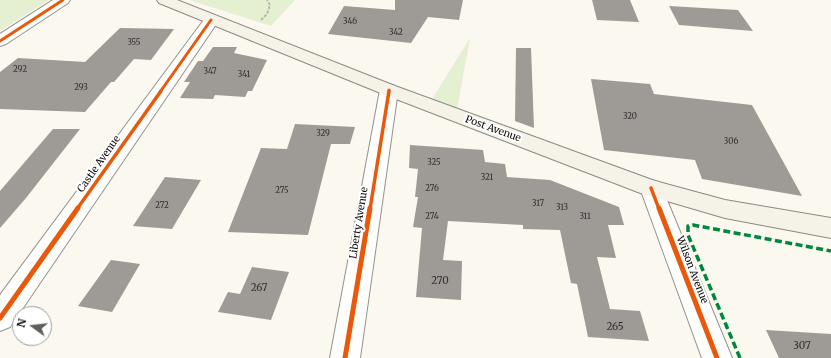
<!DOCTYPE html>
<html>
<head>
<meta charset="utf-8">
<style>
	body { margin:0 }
	#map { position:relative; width:831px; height:358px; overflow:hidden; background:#fbf8f0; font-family:Merriweather,serif }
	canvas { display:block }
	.north { position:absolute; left:12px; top:306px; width:40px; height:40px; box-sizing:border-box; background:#fff; border:1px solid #9e9e9e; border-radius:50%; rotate:285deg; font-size:11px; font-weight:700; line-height:16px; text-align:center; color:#0c0c0c }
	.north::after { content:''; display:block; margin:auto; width:14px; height:18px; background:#605f5c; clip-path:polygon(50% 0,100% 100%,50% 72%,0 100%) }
</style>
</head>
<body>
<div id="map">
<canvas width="831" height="358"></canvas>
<div class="north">N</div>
</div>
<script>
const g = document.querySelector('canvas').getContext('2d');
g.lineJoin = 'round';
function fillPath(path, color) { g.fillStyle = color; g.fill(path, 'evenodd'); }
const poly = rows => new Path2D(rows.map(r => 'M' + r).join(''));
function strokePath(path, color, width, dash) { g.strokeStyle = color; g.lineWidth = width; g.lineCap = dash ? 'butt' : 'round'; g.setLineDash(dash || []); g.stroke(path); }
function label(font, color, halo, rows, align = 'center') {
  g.font = font + ' Merriweather,serif'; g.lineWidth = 4; g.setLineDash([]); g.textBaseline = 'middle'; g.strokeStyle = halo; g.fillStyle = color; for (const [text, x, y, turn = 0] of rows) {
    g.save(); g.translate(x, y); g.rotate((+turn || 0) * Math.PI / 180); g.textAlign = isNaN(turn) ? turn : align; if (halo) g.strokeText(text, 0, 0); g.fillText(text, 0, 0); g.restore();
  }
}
fillPath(poly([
	[0,0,49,0,0,31],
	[189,0,295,0,271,26],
	[470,38,456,115,429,104]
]), '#e5efd1');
fillPath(poly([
	[395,0,463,0,459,20,428,17,411,43,328,34,344,6,395,10],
	[592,0,630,0,639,22,597,20],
	[669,6,738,10,753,31,679,25],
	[120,28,174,29,151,60,134,59,114,82,111,82,85,112,0,109,0,72,18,58,85,62],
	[213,47,237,47,234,53,267,60,252,91,248,91,245,97,215,95,213,99,180,98,190,82,184,82,198,61,203,61],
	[516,48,531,48,534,128,515,121],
	[591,79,650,84,654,94,752,105,802,196,702,179,695,160,604,150],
	[295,124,355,127,350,144,331,144,308,235,228,232,261,148,287,149],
	[53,129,80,129,26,198,0,228,0,191],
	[410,145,483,150,485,162,505,164,507,177,550,180,619,207,624,225,608,225,616,258,597,257,610,309,640,311,649,341,588,337,577,284,571,283,560,230,523,229,523,225,448,221,443,260,462,261,461,300,416,297,422,228,413,227,418,197,415,197,418,169,409,168],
	[165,177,201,180,172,229,133,226],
	[111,260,140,264,112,312,78,306],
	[252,267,289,272,271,320,218,312,228,292,240,294],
	[766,330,831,334,831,358,779,358]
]), '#9e9a96');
const street = poly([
	[53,0,70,0,68,3,6,44,0,46,0,34,53,0],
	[211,15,216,17,219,20,10,327,0,331,0,295,206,17,211,15],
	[389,84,395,86,398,90,360,358,330,358,380,90,383,86,389,84],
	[651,180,659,182,662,188,732,358,702,358,640,188,643,182,651,180]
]);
const secondary = poly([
	[157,0,177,0,395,86,655,181,725,200,831,218,831,238,725,218,643,194,383,94,159,3,157,0]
]);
strokePath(street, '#94928f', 2);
strokePath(secondary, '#8a8985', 2);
strokePath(poly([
	[261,20,267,14,270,5,267,0]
]), '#b7b7b5', 2, [3, 1.5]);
fillPath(street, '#fefefd');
fillPath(secondary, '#f5f3e8');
strokePath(poly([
	[740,358,688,235,688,226,693,225,831,251]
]), '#00873e', 3.5, [7, 3.5]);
strokePath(poly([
	[0,41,63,0],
	[160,92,211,20],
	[389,92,389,90]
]), '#e8590c', 3);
strokePath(poly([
	[651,188,659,209],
	[77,209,161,91],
	[370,209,389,91]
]), '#e8590c', 3.5);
strokePath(poly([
	[659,208,717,358],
	[0,318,78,208],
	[345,358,370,208]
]), '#e8590c', 5);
label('8px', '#30302e', null, [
	["346",350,22],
	["342",396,33],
	["355",134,43],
	["292",20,70],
	["347",210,72],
	["341",244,75],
	["293",81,88],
	["320",630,117],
	["329",323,134],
	["306",731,142],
	["325",434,163],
	["321",487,178],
	["276",432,189],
	["275",282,191],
	["317",538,204],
	["272",162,206],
	["313",562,208],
	["274",432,217],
	["311",585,217]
]);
label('10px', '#0c0c0c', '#fff', [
	["Post Avenue",493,129,20],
	["Castle Avenue",99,164,-55],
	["Liberty Avenue",359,223,-81],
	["Wilson Avenue",692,270,69]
]);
label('10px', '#30302e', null, [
	["270",440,281],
	["267",259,288],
	["265",615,327],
	["307",802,346]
]);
</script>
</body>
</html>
